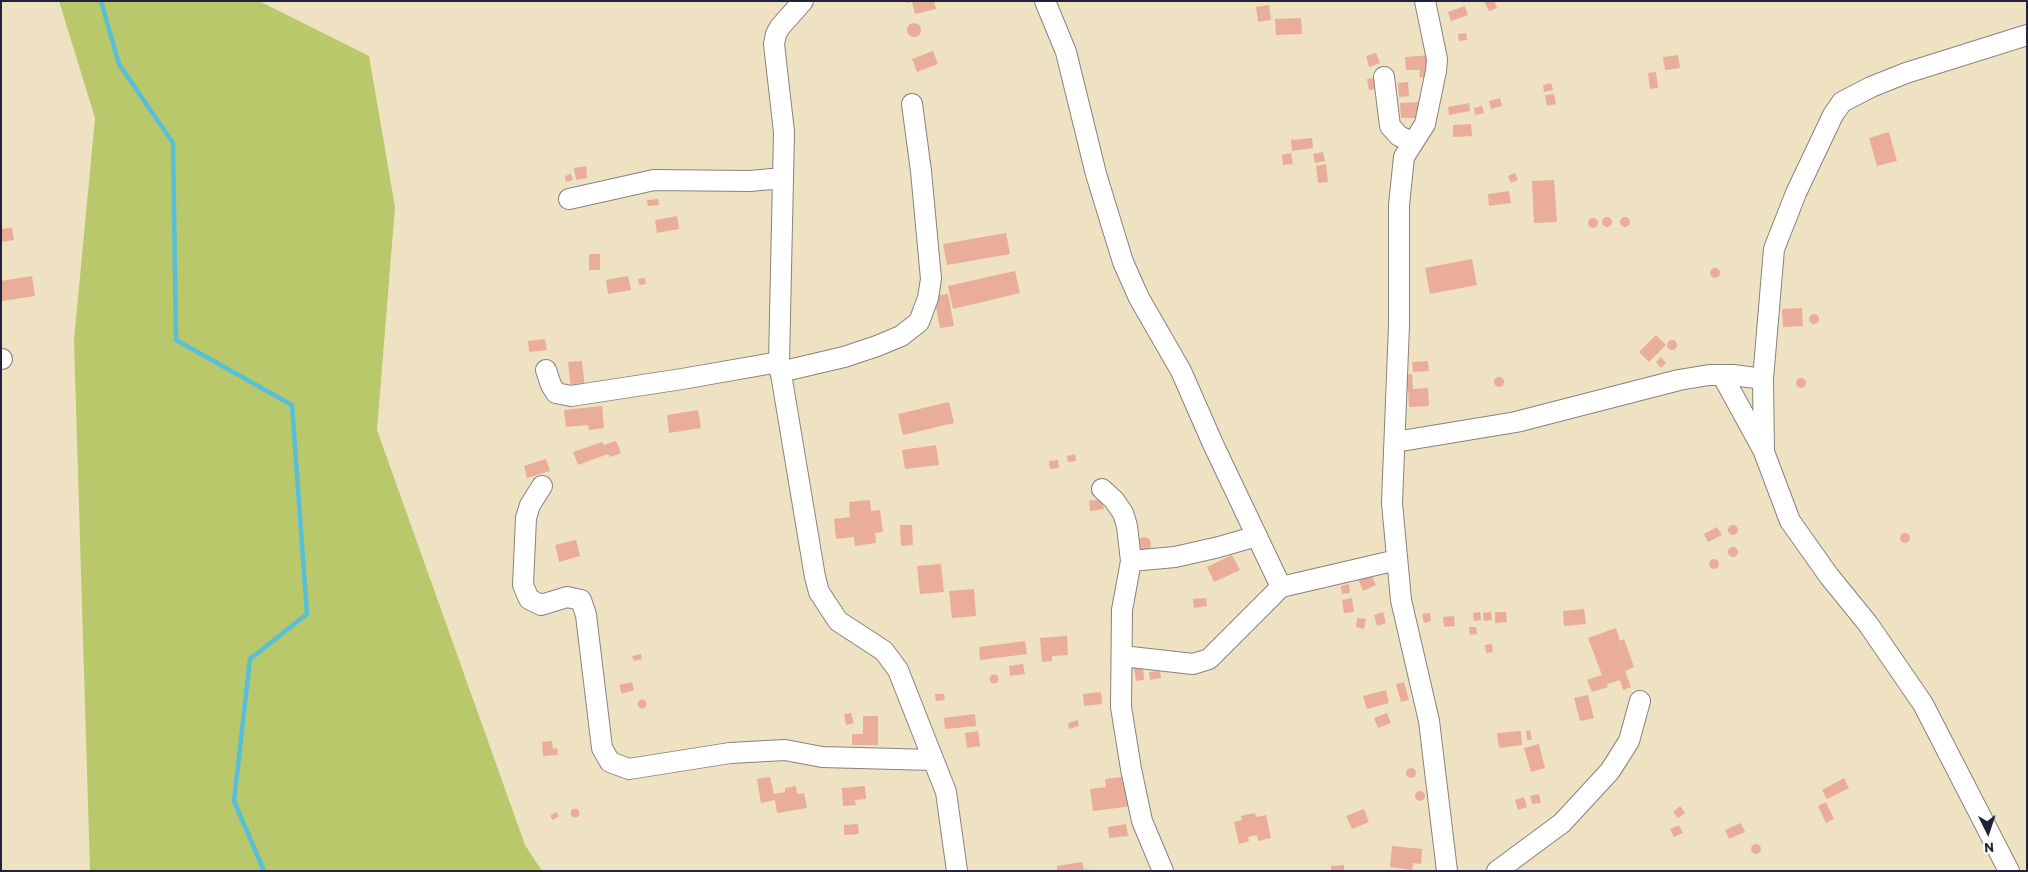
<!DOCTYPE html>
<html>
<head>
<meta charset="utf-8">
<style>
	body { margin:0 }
	#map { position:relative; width:2028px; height:872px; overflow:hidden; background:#efe2c2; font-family:Itim,sans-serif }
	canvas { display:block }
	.frame { position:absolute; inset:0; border:2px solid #22223b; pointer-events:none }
	.north { position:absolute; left:1963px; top:807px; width:50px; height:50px; -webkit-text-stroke:4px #fdfcf7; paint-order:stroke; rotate:176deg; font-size:14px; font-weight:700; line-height:20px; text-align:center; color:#22223b }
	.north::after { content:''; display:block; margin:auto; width:18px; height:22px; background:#22223b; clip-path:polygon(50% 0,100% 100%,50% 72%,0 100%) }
</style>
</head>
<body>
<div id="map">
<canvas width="2028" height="872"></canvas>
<div class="frame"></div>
<div class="north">N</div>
</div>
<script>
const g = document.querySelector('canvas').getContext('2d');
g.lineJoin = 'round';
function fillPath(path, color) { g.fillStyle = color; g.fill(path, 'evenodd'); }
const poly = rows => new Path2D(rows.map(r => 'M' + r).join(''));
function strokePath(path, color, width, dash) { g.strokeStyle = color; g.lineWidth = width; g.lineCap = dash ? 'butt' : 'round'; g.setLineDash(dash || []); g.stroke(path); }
fillPath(poly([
	[59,1,259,1,369,56,395,207,377,430,525,845,542,871,90,871,74,340,95,118]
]), '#b8c86b');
strokePath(poly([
	[101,1,119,64,173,143,176,340,292,405,307,614,250,659,234,801,264,871]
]), '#58bfd6', 4.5);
fillPath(poly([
	[905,1,934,1,936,9,915,14,912,2,906,3],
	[1484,1,1494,1,1497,8,1489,11],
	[1269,5,1271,20,1258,22,1256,7],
	[1465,6,1468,15,1451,21,1448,12],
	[1301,18,1302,34,1276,35,1275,19],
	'907 30a7 7 0 1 1 14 0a7 7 0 1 1-14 0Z',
	[1466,33,1467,40,1459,41,1458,34],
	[933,51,938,64,917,72,912,59],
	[1376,53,1380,63,1369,67,1366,56],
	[1432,55,1430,79,1419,77,1420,70,1406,70,1405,57],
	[1678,55,1680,68,1665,70,1663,57],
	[1656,72,1658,88,1650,89,1648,73],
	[1382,77,1383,88,1369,90,1367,79],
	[1408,82,1409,96,1399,97,1398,83],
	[1551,83,1553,90,1544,92,1543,85],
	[1554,94,1556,104,1547,106,1545,95],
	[1500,98,1502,106,1491,109,1489,101],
	[1421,102,1421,118,1401,118,1400,103],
	[1469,103,1470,111,1449,115,1448,107],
	[1482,106,1484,113,1475,115,1474,108],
	[1471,124,1472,136,1453,137,1453,125],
	[1889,132,1897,161,1877,166,1869,138],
	[1312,138,1313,148,1292,151,1291,140],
	[1323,152,1325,161,1315,163,1313,154],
	[1291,153,1293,164,1283,165,1282,155],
	[1326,164,1328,182,1318,183,1316,166],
	[586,166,587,178,576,180,574,168],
	[1515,173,1518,180,1511,183,1508,176],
	[571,174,573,180,566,182,565,176],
	[1554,180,1557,222,1534,223,1532,181],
	[1509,191,1511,203,1489,206,1488,194],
	[658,199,659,205,648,206,647,200],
	[677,216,679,229,657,233,655,220],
	'1620 222a5 5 0 1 1 10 0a5 5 0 1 1-10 0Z',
	'1602 222a5 5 0 1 1 10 0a5 5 0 1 1-10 0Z',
	'1588 223a5 5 0 1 1 10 0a5 5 0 1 1-10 0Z',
	[12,228,14,240,1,242,1,229],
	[1006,233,1010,254,947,265,943,244],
	[589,254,600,254,600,270,589,270],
	[1472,259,1477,285,1430,294,1425,268],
	'1710 273a5 5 0 1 1 10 0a5 5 0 1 1-10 0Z',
	[1015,271,1020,293,953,309,948,286],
	[32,276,35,296,2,301,1,281],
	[628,276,631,290,608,294,606,280],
	[645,278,646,284,639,285,638,279],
	[948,294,954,326,940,328,934,296],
	[1802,308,1803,326,1783,327,1782,309],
	'1809 319a5 5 0 1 1 10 0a5 5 0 1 1-10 0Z',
	[1656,335,1666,345,1649,362,1639,352],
	[545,339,547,350,529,352,528,341],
	'1667 345a5 5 0 1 1 10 0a5 5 0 1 1-10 0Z',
	[1661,357,1666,363,1661,368,1656,362],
	[582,361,585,388,571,389,568,362],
	[1428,361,1429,371,1413,372,1412,362],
	[1412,374,1413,389,1428,388,1429,406,1409,407,1408,389,1405,389,1405,375],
	'1494 382a5 5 0 1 1 10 0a5 5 0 1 1-10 0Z',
	'1796 383a5 5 0 1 1 10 0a5 5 0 1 1-10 0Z',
	[949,402,954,423,903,435,898,414],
	[602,406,604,428,589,430,588,425,566,427,564,410],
	[698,410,701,428,669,433,667,415],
	[616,441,621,453,610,457,608,454,578,465,573,452,602,442,604,445],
	[936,445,939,465,905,469,902,450],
	[1075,454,1076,461,1068,462,1067,456],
	[546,459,550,471,527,478,524,466],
	[1058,460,1059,468,1050,469,1049,461],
	[1102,499,1104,509,1090,511,1089,501],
	[870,500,871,511,880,510,883,532,875,533,876,543,855,546,854,537,836,539,834,519,850,517,849,502],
	'1728 530a5 5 0 1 1 10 0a5 5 0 1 1-10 0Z',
	[900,525,912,525,913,545,901,546],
	[1717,527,1722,535,1708,542,1704,534],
	'1900 538a5 5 0 1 1 10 0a5 5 0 1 1-10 0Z',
	'1137 544a7 7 0 1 1 14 0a7 7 0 1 1-14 0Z',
	[576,540,580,556,559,562,555,545],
	'1728 552a5 5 0 1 1 10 0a5 5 0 1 1-10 0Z',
	[1232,555,1240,570,1214,582,1207,567],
	'1709 564a5 5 0 1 1 10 0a5 5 0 1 1-10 0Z',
	[941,564,944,592,920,594,917,566],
	[1370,573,1376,585,1363,591,1358,579],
	[1349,584,1350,593,1342,594,1341,586],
	[974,589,976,616,952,618,949,591],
	[1206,598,1207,606,1194,608,1193,599],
	[1352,598,1354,612,1344,613,1342,600],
	[1584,609,1586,624,1564,626,1563,611],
	[1383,612,1386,623,1377,626,1374,615],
	[1480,612,1481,620,1474,621,1473,613],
	[1491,612,1492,620,1484,621,1483,613],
	[1495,612,1506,612,1507,622,1495,623],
	[1430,613,1431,621,1424,623,1422,614],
	[1454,616,1455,626,1444,627,1443,617],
	[1357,618,1366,619,1364,629,1356,627],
	[1469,627,1476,627,1477,634,1470,635],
	[1616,628,1620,641,1624,639,1634,667,1625,671,1631,687,1623,690,1620,680,1607,684,1608,687,1592,692,1587,680,1602,675,1588,638],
	[1067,636,1068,655,1052,656,1052,661,1042,662,1040,638],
	[1025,641,1027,654,980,660,979,647],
	[1492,644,1493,652,1486,653,1485,645],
	[641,654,642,659,634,661,632,656],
	[1023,664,1025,674,1010,676,1009,666],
	[1143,667,1144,680,1136,681,1134,668],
	[1160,671,1161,678,1150,680,1149,672],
	'989.5 679a4.5 4.5 0 1 1 9 0a4.5 4.5 0 1 1-9 0Z',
	[632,682,634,690,622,694,619,685],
	[1404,682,1409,700,1401,702,1396,684],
	[1386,690,1389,703,1367,709,1363,696],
	[1101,692,1102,704,1084,706,1083,694],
	[935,694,944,694,945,700,936,701],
	[1588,695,1594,718,1580,721,1574,698],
	'637.5 704a4.5 4.5 0 1 1 9 0a4.5 4.5 0 1 1-9 0Z',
	[851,713,854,723,846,725,844,714],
	[1387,713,1391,723,1378,728,1374,718],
	[975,714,976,726,945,729,944,718],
	[863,716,878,716,878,745,852,745,852,734,863,734],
	[1078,720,1079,726,1069,729,1068,723],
	[1530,730,1532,740,1527,740,1526,731],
	[978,731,980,746,967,748,965,733],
	[1521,731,1522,745,1499,748,1497,733],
	[552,741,553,749,557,748,558,755,543,756,542,742],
	[1539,744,1545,768,1531,772,1524,748],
	'1406 773a5 5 0 1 1 10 0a5 5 0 1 1-10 0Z',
	[770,777,774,794,785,792,785,788,796,786,797,794,804,793,807,808,777,813,775,800,761,803,757,779],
	[1122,777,1124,789,1131,789,1133,806,1093,811,1090,789,1106,787,1105,779],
	[1844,778,1849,788,1827,799,1822,790],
	[865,786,866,799,855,800,856,805,843,806,842,788],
	'1415 796a5 5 0 1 1 10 0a5 5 0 1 1-10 0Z',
	[1539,794,1541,803,1532,804,1530,796],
	[1524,797,1527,807,1518,810,1515,800],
	[1826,802,1834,819,1826,823,1818,806],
	[1680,806,1685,813,1678,818,1673,812],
	'570.5 813a4.5 4.5 0 1 1 9 0a4.5 4.5 0 1 1-9 0Z',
	[1364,809,1369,822,1352,829,1346,816],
	[556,812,559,816,553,820,550,816],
	[1255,813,1256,817,1266,815,1271,838,1258,841,1257,835,1248,837,1249,841,1239,844,1234,822,1242,820,1241,816],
	[1741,823,1745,832,1729,839,1725,830],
	[858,824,859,834,844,835,844,825],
	[1126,824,1128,836,1109,838,1108,827],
	[1679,825,1683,833,1674,837,1670,829],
	'1751 849a5 5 0 1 1 10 0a5 5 0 1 1-10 0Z',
	[1392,846,1422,849,1421,864,1413,863,1412,870,1390,867],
	[1082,862,1084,870,1089,869,1089,871,1057,871,1057,866],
	[1344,865,1344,871,1331,871,1331,866]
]), '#e9ad99');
const minor = poly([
	[803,1,780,27,776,34,774,44,784,132,779,362,815,577,819,592,838,621,884,651,898,670,946,792,957,871],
	[1045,1,1066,52,1096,174,1123,262,1139,298,1181,371,1213,444,1281,587],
	[1425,1,1437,59,1436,71,1425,124,1404,157,1399,205,1399,325,1392,503,1401,600,1429,721,1447,871],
	[1384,77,1390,126,1399,136,1412,142],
	[569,199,654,180,750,181,783,178],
	[1,359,2,359],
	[546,370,551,385,556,393,571,396,682,379,779,362],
	[780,372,844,357,877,346,901,336,919,322,928,298,931,279,921,171,912,104],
	[1722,375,1762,448],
	[1395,442,1516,422,1679,380,1709,375,1733,375,1763,379],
	[542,486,530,505,526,518,523,585,529,599,541,605,567,597,581,600,586,615,602,748,610,762,629,769,730,753,785,750,822,757,932,760],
	[1102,489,1114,500,1123,513,1127,526,1131,561,1122,610,1121,707,1131,769,1142,821,1163,871],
	[1131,561,1175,557,1219,547,1257,536],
	[1122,656,1193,664,1209,659,1281,587,1397,560],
	[1497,871,1562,823,1610,771,1629,741,1640,701],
	[2009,871,1923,704,1868,624,1829,576,1790,521,1764,452,1763,379,1774,249,1796,193,1833,115,1842,102,1871,87,1906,73,2027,35]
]);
strokePath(minor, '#88827e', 22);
strokePath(minor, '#fff', 20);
</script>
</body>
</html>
